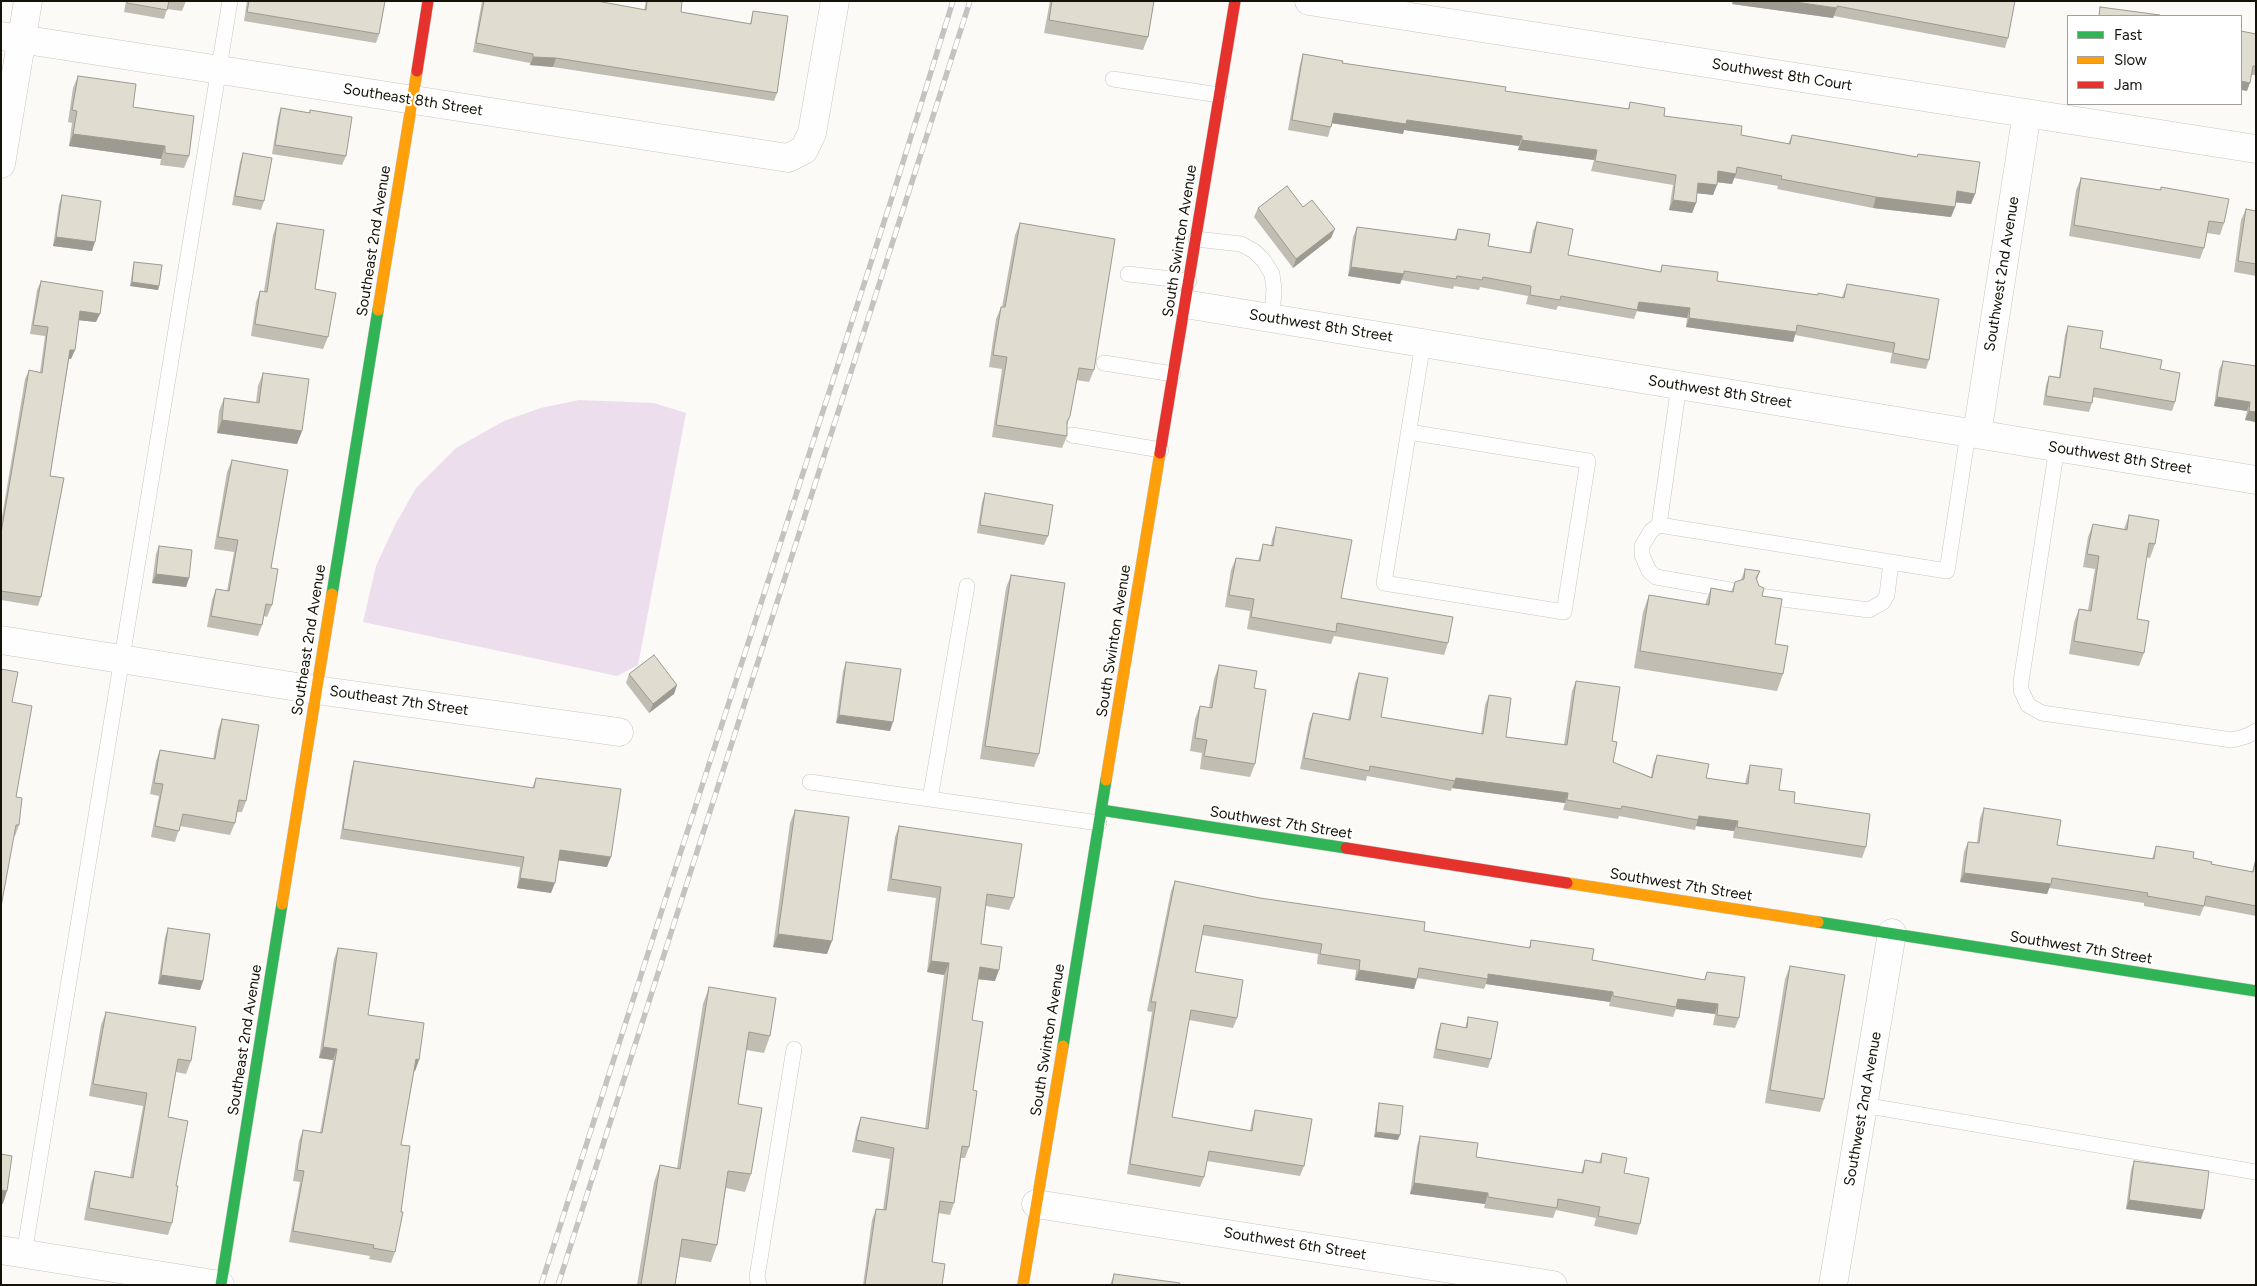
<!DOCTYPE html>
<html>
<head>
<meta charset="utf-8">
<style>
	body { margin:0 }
	#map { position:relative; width:2257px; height:1286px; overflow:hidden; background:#fbfaf7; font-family:Figtree,sans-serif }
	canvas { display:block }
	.frame { position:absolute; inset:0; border:2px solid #151207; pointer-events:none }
	.legend { position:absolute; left:2067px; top:15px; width:175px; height:90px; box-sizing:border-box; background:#fff; border:1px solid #a1a09c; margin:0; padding:6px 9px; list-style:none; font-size:15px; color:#151207 }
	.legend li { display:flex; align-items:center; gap:10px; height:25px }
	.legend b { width:25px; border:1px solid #a1a09c }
</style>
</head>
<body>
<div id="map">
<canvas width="2257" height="1286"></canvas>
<div class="frame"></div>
<ul class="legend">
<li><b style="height:6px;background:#30b455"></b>Fast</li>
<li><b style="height:6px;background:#ff9f0a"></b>Slow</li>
<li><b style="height:6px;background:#e5322d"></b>Jam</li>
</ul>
</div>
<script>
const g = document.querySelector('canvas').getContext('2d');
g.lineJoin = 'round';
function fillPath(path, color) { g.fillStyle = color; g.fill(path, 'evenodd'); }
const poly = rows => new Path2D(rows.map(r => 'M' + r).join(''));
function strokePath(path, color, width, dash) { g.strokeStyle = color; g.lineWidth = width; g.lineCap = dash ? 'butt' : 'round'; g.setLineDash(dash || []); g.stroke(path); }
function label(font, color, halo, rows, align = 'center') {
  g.font = font + ' Figtree,sans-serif'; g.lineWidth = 4.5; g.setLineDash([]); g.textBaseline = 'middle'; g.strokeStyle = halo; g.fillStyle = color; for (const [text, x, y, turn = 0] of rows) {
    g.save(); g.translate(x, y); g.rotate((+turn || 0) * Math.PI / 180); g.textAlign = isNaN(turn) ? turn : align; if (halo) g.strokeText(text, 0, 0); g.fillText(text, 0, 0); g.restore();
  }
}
fillPath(poly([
	[579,400,654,403,686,413,638,665,617,676,363,622,376,566,395,525,416,488,456,448,504,421,541,408]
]), '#ecdeec');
const lane = poly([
	[1113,79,1219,95],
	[1196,239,1241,244,1254,251,1264,261,1272,274,1274,289,1273,304,1267,317],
	[1128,274,1189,281],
	[1104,363,1173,374],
	[1679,385,1659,525,1947,571,1968,433],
	[1409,432,1588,461,1564,612,1384,583,1423,343],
	[1072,435,1161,450],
	[2057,447,2021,682,2021,690,2028,705,2042,713,2232,740,2247,736,2256,731],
	[1659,525,1651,531,1642,546,1642,555,1649,571,1656,577,1730,590],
	[1759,596,1869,610,1883,602,1887,595,1891,562],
	[810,782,1099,823],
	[930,799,967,586],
	[1863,1105,2256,1172],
	[24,1254,230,1],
	[759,1285,757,1277,794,1049]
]);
const street = poly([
	[1309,1,2256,149],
	[1,36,788,158,804,150,812,133,835,1],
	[1,164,28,1],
	[1185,304,2256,480],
	[1977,434,2027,113],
	[1,640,316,690,619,732],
	[1036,1204,1553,1285],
	[1,1250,220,1285],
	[1833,1285,1892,933]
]);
const fast = poly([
	[332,594,378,310],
	[1101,810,1346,848],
	[1818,922,2256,991],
	[1063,1046,1106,780],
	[221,1285,282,904]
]);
const slow = poly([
	[378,310,417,71],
	[1106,780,1160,453],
	[1567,883,1818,922],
	[282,904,332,594],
	[1023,1285,1063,1046]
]);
const jam = poly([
	[417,71,428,1],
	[1160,453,1235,1],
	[1346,848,1567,883]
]);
strokePath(lane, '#c8c6be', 16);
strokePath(street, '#c8c6be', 29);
strokePath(fast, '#c8c6be', 12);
strokePath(slow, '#c8c6be', 12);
strokePath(jam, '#c8c6be', 12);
strokePath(lane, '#fefefe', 15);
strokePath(street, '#fefefe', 28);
strokePath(fast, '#30b455', 11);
strokePath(slow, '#ff9f0a', 11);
strokePath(jam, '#e5322d', 11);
const rail = poly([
	[541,1285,895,188,953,1],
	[558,1285,970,1]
]);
strokePath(rail, '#c3c3c1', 5.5);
strokePath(rail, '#fff', 4, [11]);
fillPath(poly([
	[126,1,186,1,182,11,167,9,164,19,124,12],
	[247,1,385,1,379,34,376,43,244,21],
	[482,1,597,1,644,10,646,1,682,1,681,12,750,24,753,11,777,93,774,101,553,67,530,65,530,63,473,52],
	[1050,1,1154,1,1148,37,1143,50,1044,33],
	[1733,1,2015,1,2008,38,2005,48,1834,16,1833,18,1732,4],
	[2256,34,2256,75,2251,75,2247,91],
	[1303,54,1342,63,1505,91,1628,109,1630,102,1664,116,1741,135,1788,144,1792,135,1917,157,1918,154,1975,194,1971,204,1955,202,1955,207,1951,217,1873,208,1777,189,1778,186,1734,178,1732,184,1717,182,1713,195,1697,193,1696,203,1692,213,1669,210,1673,185,1591,171,1594,160,1518,150,1519,146,1404,130,1403,134,1332,123,1328,137,1288,130,1300,64],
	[78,76,133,107,189,156,184,168,160,165,161,159,69,146,72,123,68,122,73,88],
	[281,108,309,113,310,110,346,156,342,165,272,154,278,117],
	[243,153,264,201,261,210,232,205,240,162],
	[2081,178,2160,190,2161,187,2224,223,2220,235,2207,233,2204,248,2200,259,2069,236,2076,190],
	[62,195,92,251,53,246,59,204],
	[1303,207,1331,238,1293,268,1254,217,1258,208],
	[2246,209,2256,211,2256,276,2234,272,2241,220],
	[1537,222,1568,255,1660,272,1662,265,1717,281,1818,295,1842,297,1847,284,1929,360,1926,369,1890,363,1892,353,1795,335,1793,342,1686,327,1687,318,1637,311,1634,319,1558,306,1556,310,1526,304,1528,296,1480,287,1479,290,1454,286,1453,289,1401,280,1400,284,1348,276,1353,237,1357,227,1454,240,1458,229,1488,246,1529,253,1533,231],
	[277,223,315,289,328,337,323,349,251,336,256,302,260,291,264,291,273,235],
	[1020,223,1094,370,1089,382,1076,380,1070,416,1067,425,1067,436,1062,448,992,437,1002,369,989,367,996,319,1001,307,1002,307,1015,235],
	[134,262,159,286,158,290,130,286,133,266],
	[41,281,96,322,79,320,71,359,69,359,50,476,41,597,38,606,1,600,1,523,25,379,29,370,40,372,45,336,30,334,37,290],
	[2068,326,2100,348,2160,369,2175,402,2172,411,2093,397,2092,403,2089,412,2043,405,2046,385,2049,376,2059,377,2065,335],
	[2223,361,2256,366,2256,422,2245,420,2247,411,2214,406,2219,370],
	[263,373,302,431,297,444,217,433,219,411,224,398,256,402,258,386],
	[232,460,271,568,272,605,267,617,264,616,262,625,258,636,207,627,212,600,216,589,227,591,234,552,214,549,227,472],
	[985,493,1048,536,1044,545,977,533,982,502],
	[2129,515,2155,544,2150,558,2146,557,2137,619,2144,653,2139,666,2069,654,2074,622,2079,609,2088,610,2095,569,2083,567,2088,537,2093,524,2124,529],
	[1276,527,1341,598,1448,643,1444,655,1334,636,1331,644,1247,629,1250,611,1225,607,1231,570,1236,558,1258,561,1263,544,1271,545,1272,539],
	[159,546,189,578,186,587,152,583,156,554],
	[1745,569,1760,571,1757,580,1762,596,1783,674,1777,691,1634,668,1643,612,1649,595,1705,605,1711,588,1731,592,1735,582,1741,580],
	[1011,575,1039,754,1034,767,980,759,1006,588],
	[846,662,890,731,836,723,843,671],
	[1219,665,1254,688,1255,764,1250,777,1200,769,1202,753,1190,751,1195,719,1200,706,1209,708,1214,679],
	[1359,673,1381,717,1481,734,1485,705,1489,695,1506,737,1564,745,1572,691,1576,681,1612,741,1613,762,1651,777,1653,765,1657,755,1706,778,1745,784,1747,775,1750,765,1794,803,1866,847,1862,858,1733,838,1734,831,1696,826,1695,830,1619,816,1618,819,1563,810,1565,803,1452,788,1451,791,1367,776,1366,781,1300,769,1309,723,1313,713,1348,720,1355,683],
	[629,674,677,685,674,694,649,713,626,683],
	[12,702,16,797,19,825,15,836,14,835],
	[222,719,246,801,242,812,237,812,235,823,230,835,180,826,175,842,151,837,159,796,150,794,156,761,160,750,213,759,218,730],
	[354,761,532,788,536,778,607,867,558,860,551,893,517,888,520,867,340,839,351,771],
	[1984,808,2057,845,2152,859,2156,846,2211,864,2252,872,2256,857,2256,916,2204,906,2200,916,2144,906,2144,903,2049,888,2047,894,1960,882,1964,852,1968,842,1977,843,1980,818],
	[795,810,827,954,773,947,790,823],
	[899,826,1014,898,1009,910,986,906,981,944,995,981,978,979,972,1020,973,1090,969,1147,965,1158,961,1158,954,1203,950,1215,938,1213,932,1262,942,1285,863,1285,872,1220,876,1209,883,1210,890,1159,852,1152,857,1128,861,1117,925,1129,944,975,927,972,936,898,887,891,895,837],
	[1175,881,1424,931,1529,948,1531,940,1592,960,1704,980,1707,972,1739,1018,1735,1028,1713,1025,1715,1014,1676,1009,1673,1017,1609,1006,1610,1002,1486,984,1484,989,1417,978,1414,989,1355,980,1356,970,1317,964,1318,954,1202,935,1195,972,1237,1018,1233,1028,1189,1020,1172,1117,1250,1131,1252,1120,1255,1110,1304,1166,1300,1176,1207,1161,1204,1177,1200,1187,1127,1174,1152,1012,1147,1011,1171,891],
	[168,928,203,981,200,990,158,984,165,937],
	[338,948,368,1015,419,1060,415,1071,414,1071,401,1145,395,1252,391,1263,369,1259,370,1256,289,1242,300,1182,293,1181,299,1141,303,1130,320,1133,333,1060,319,1058,334,959],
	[1790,966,1824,1099,1820,1112,1765,1103,1785,979],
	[709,987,770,1036,764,1053,746,1050,738,1104,751,1174,745,1192,726,1188,717,1245,711,1262,680,1257,675,1285,637,1285,654,1182,660,1165,677,1168,703,1004],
	[106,1012,191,1061,186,1074,176,1072,168,1117,176,1186,172,1223,168,1235,84,1220,91,1183,95,1171,130,1177,143,1106,89,1096,101,1025],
	[1468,1017,1491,1059,1488,1068,1433,1058,1438,1032,1441,1023,1465,1028],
	[1379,1103,1398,1140,1374,1137,1378,1108],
	[1420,1136,1476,1157,1581,1173,1585,1160,1599,1162,1602,1153,1624,1173,1640,1224,1637,1235,1594,1226,1596,1218,1556,1210,1553,1218,1484,1208,1485,1204,1410,1194,1417,1146],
	[2134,1161,2201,1219,2126,1209,2131,1170],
	[1114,1274,1179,1285,1110,1285]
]), '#c1bdb3');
fillPath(poly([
	[1733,1,1788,1,1837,8,1833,18,1732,4],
	[533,57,556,58,553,67,530,65],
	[2241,81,2250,83,2247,91,2241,90],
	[1334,113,1407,120,1522,136,1519,146,1404,130,1403,134,1330,123],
	[73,134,165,146,161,159,69,146],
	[1522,140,1597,150,1594,160,1518,150],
	[1718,171,1736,174,1732,184,1715,182],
	[1698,183,1717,185,1713,195,1695,193],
	[1957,191,1975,194,1971,204,1953,202],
	[1876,197,1955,207,1951,217,1873,208],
	[1673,200,1696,203,1692,213,1669,210],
	[1335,229,1331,238,1293,268,1296,259],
	[56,237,95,242,92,251,53,246],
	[1351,267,1404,274,1400,284,1348,276],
	[132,282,159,286,158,290,130,286],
	[1639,302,1690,308,1687,318,1637,311],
	[80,311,100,314,96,322,77,320],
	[1689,318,1796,332,1793,342,1686,327],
	[70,350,75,350,71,359,67,358],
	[2217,397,2250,402,2247,411,2214,406],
	[2249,411,2256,412,2256,422,2245,420],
	[222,420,302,431,297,444,217,433],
	[156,574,189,578,186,587,152,583],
	[677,685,674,694,649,713,653,704],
	[839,715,893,722,890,731,836,723],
	[1456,778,1568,793,1565,803,1452,788],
	[1699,816,1738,821,1734,831,1696,826],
	[560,850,611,857,607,867,556,860],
	[1964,873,2051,884,2047,894,1960,882],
	[520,878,555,883,551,893,517,888],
	[778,934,832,941,827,954,773,947],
	[931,961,949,963,944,975,927,972],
	[980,967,999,970,995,981,976,979],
	[1359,970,1417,979,1414,989,1355,980],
	[1488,974,1613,992,1610,1002,1486,984],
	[161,975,203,981,200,990,158,984],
	[1678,999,1718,1004,1715,1014,1676,1009],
	[323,1047,337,1049,333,1060,319,1058],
	[416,1059,419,1060,415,1071,412,1070],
	[1376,1132,1400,1135,1398,1140,1374,1137],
	[1414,1183,1488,1193,1485,1204,1410,1194],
	[1,1190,7,1191,3,1204,1,1203],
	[2129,1200,2204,1210,2201,1219,2126,1209]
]), '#9d9a92');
const building = poly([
	[127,1,169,1,167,10,127,3,127,1],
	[249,1,385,1,379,34,247,12,249,1],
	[484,1,597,1,646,10,647,1,682,1,681,12,751,24,753,11,788,16,777,93,556,58,533,57,533,54,476,43,484,1],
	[1052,1,1154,1,1148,37,1049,20,1052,1],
	[1788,1,2015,1,2008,38,1837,6,1837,8,1788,1],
	[2100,7,2160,15,2160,16,2099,16,2100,7],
	[2241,31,2256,34,2256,66,2253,66,2250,83,2241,81,2241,31],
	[1303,54,1343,61,1342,63,1506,87,1505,91,1629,109,1630,102,1665,108,1664,116,1742,126,1741,135,1790,144,1792,135,1917,157,1918,154,1980,162,1975,194,1957,191,1955,207,1876,197,1781,179,1782,176,1737,167,1736,174,1718,171,1717,185,1698,183,1696,203,1673,200,1676,175,1595,161,1597,150,1522,140,1522,136,1407,120,1406,124,1334,113,1331,127,1292,120,1303,54],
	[78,76,136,84,133,107,194,116,189,156,165,153,165,146,73,134,77,111,72,110,78,76],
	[281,108,310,113,310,110,352,117,346,156,275,145,281,108],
	[243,153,272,158,264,201,235,196,243,153],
	[2081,178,2161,190,2161,187,2229,199,2224,223,2209,221,2204,248,2074,225,2081,178],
	[1287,186,1303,207,1312,200,1335,229,1296,259,1258,208,1287,186],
	[62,195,101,201,95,242,56,237,62,195],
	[2246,209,2256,211,2256,264,2238,261,2246,209],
	[1537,222,1573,229,1568,255,1661,272,1662,265,1718,272,1717,281,1818,295,1818,293,1844,298,1847,284,1939,299,1929,360,1893,353,1895,343,1797,325,1796,332,1689,318,1690,308,1639,302,1637,310,1561,296,1560,300,1530,295,1531,286,1483,277,1482,280,1457,276,1456,279,1404,271,1404,274,1351,267,1357,227,1456,240,1458,229,1490,234,1488,246,1531,253,1537,222],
	[277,223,324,230,315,289,336,293,328,337,255,324,260,291,267,292,277,223],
	[1020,223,1115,239,1094,370,1079,368,1070,416,1067,422,1067,436,996,425,1007,357,993,355,1001,307,1005,307,1020,223],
	[134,262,162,265,159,286,132,282,134,262],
	[41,281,103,291,100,314,80,311,75,350,70,350,50,476,64,478,41,597,1,591,1,533,29,370,42,373,48,327,33,325,41,281],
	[2068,326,2103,331,2100,348,2162,360,2160,369,2180,373,2175,402,2094,388,2092,403,2046,396,2049,376,2060,378,2068,326],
	[2223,361,2256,366,2256,412,2249,411,2250,402,2217,397,2223,361],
	[263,373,309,379,302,431,222,420,224,398,259,403,263,373],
	[232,460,288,470,271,568,278,569,272,605,266,604,262,625,211,616,216,589,229,591,238,540,218,537,232,460],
	[985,493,1053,505,1048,536,980,525,985,493],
	[2129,515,2159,520,2155,544,2149,543,2137,619,2149,621,2144,653,2074,641,2079,609,2091,611,2099,556,2087,554,2093,524,2127,530,2129,515],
	[1276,527,1352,540,1341,598,1453,617,1448,643,1337,623,1336,632,1251,617,1254,599,1229,595,1236,558,1260,561,1263,544,1273,546,1276,527],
	[159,546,192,550,189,578,156,574,159,546],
	[1745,569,1760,571,1756,578,1759,586,1764,588,1762,596,1782,599,1775,644,1788,646,1783,674,1640,651,1649,595,1709,605,1711,588,1733,592,1735,582,1744,579,1745,569],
	[1011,575,1065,583,1039,754,985,746,1011,575],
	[654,655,677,685,653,704,629,674,654,655],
	[846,662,901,669,893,722,839,715,846,662],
	[1219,665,1257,671,1254,688,1266,690,1255,764,1204,756,1207,740,1195,738,1200,706,1212,708,1219,665],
	[1,669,18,672,12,702,32,706,16,797,22,798,19,825,16,825,1,907,1,669],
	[1359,673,1388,678,1381,717,1483,734,1489,695,1511,698,1506,737,1567,745,1576,681,1620,687,1612,741,1617,742,1613,762,1652,778,1657,755,1709,764,1706,778,1748,784,1750,765,1782,769,1779,790,1795,792,1794,803,1870,814,1866,847,1737,827,1738,821,1699,816,1698,820,1622,806,1621,809,1567,800,1568,793,1456,778,1455,781,1370,766,1369,771,1304,758,1313,713,1350,720,1359,673],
	[222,719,259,725,246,801,239,800,235,823,183,814,179,831,155,826,163,784,154,783,160,750,215,759,222,719],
	[354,761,534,788,536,778,621,789,611,857,560,850,555,883,520,878,524,857,343,829,354,761],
	[1984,808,2061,820,2057,845,2154,859,2156,846,2194,852,2193,858,2212,862,2211,864,2253,872,2256,859,2256,906,2206,896,2204,906,2147,896,2148,893,2052,878,2051,884,1964,873,1968,842,1979,843,1984,808],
	[795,810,849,817,832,941,778,934,795,810],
	[899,826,1022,844,1014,898,987,894,981,944,1002,947,999,970,980,967,972,1020,983,1022,973,1090,977,1091,969,1147,962,1146,954,1203,940,1201,932,1262,945,1264,942,1285,865,1285,876,1209,886,1210,894,1148,856,1140,861,1117,928,1129,949,963,931,961,941,887,891,879,899,826],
	[1175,881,1260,898,1425,922,1424,931,1530,948,1531,940,1594,949,1592,960,1705,980,1707,972,1745,977,1739,1018,1717,1015,1718,1004,1678,999,1676,1007,1613,996,1613,992,1488,974,1488,979,1419,968,1417,979,1359,970,1360,960,1320,954,1322,944,1204,925,1195,972,1243,980,1237,1018,1191,1010,1172,1117,1252,1131,1255,1110,1312,1119,1304,1166,1209,1151,1204,1177,1130,1164,1156,1002,1151,1002,1175,881],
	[168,928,210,934,203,981,161,975,168,928],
	[338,948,377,953,368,1015,424,1023,419,1060,416,1059,401,1145,410,1146,401,1212,403,1212,395,1252,373,1248,374,1245,293,1231,304,1171,297,1170,303,1130,322,1133,337,1049,323,1047,338,948],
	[1790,966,1845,975,1824,1099,1770,1090,1790,966],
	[709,987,776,998,770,1036,749,1032,738,1104,762,1108,751,1174,728,1171,717,1245,682,1239,675,1285,641,1285,660,1165,680,1169,709,987],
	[106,1012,196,1027,191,1061,178,1059,168,1117,188,1121,176,1186,178,1186,172,1223,89,1208,95,1171,133,1178,147,1093,93,1084,106,1012],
	[1468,1017,1498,1022,1491,1059,1436,1049,1441,1023,1467,1028,1468,1017],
	[1379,1103,1403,1106,1400,1135,1376,1132,1379,1103],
	[1420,1136,1478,1143,1476,1157,1583,1173,1585,1160,1601,1163,1602,1153,1627,1158,1624,1173,1649,1178,1640,1224,1598,1216,1600,1207,1558,1199,1557,1208,1488,1197,1488,1193,1414,1183,1420,1136],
	[1,1154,12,1156,7,1191,1,1190,1,1154],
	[2134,1161,2209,1171,2204,1210,2129,1200,2134,1161],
	[1114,1274,1180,1283,1179,1285,1112,1285,1114,1274]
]);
fillPath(building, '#e0dcd0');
strokePath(building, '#9d9a92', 1);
label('15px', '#151207', '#fff', [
	["Southwest 8th Court",1782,75,9],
	["Southeast 8th Street",413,100,9],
	["Southeast 2nd Avenue",374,241,-81],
	["South Swinton Avenue",1180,241,-81],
	["Southwest 2nd Avenue",2002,274,-81],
	["Southwest 8th Street",1321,326,9],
	["Southwest 8th Street",1720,392,9],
	["Southwest 8th Street",2120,458,9],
	["Southeast 2nd Avenue",309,640,-81],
	["South Swinton Avenue",1114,641,-81],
	["Southeast 7th Street",399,701,8],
	["Southwest 7th Street",1281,823,9],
	["Southwest 7th Street",1681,885,9],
	["Southwest 7th Street",2081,948,9],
	["Southeast 2nd Avenue",245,1040,-81],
	["South Swinton Avenue",1048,1040,-81],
	["Southwest 2nd Avenue",1863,1109,-80],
	["Southwest 6th Street",1295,1244,9]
]);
</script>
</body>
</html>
